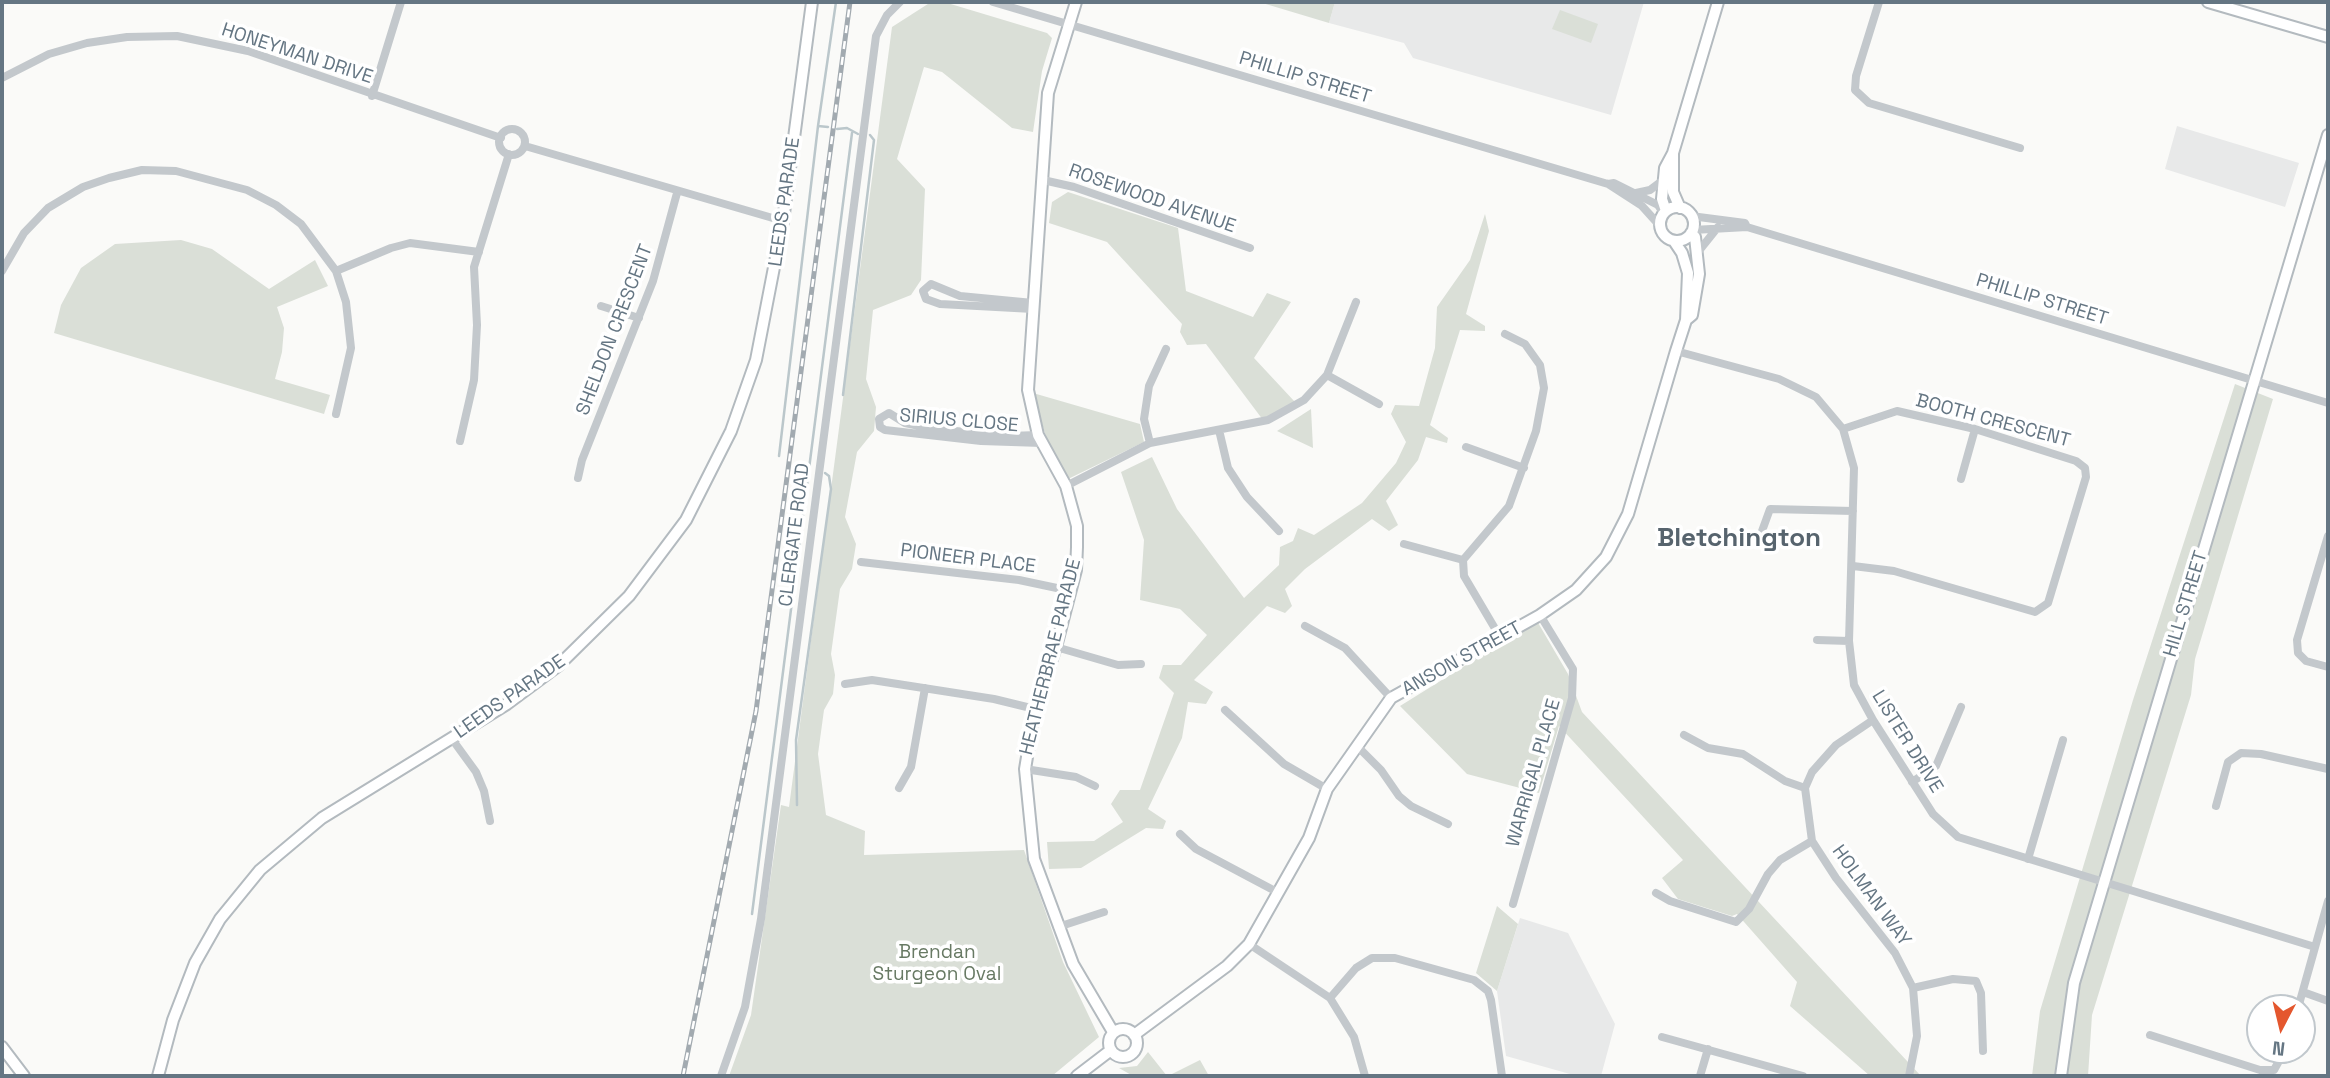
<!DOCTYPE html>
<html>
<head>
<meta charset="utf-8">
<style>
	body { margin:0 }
	#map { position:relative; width:2330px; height:1078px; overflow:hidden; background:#fafaf8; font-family:"Space Grotesk",sans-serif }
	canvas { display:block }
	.frame { position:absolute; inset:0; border:4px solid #657683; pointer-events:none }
	.north { position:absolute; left:2246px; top:994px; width:70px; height:70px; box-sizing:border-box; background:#fff; border:2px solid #c1c8cd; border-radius:50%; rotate:187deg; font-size:19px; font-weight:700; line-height:28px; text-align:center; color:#657683 }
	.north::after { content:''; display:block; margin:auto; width:24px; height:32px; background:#e4572e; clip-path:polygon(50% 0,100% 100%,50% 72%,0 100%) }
</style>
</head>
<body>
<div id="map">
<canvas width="2330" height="1078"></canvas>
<div class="frame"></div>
<div class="north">N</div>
</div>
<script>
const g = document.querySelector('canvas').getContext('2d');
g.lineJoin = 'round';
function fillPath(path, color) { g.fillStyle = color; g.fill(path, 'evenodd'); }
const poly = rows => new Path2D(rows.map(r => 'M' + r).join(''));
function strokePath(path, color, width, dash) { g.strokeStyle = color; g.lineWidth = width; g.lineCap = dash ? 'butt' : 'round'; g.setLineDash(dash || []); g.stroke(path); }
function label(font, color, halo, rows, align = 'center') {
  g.font = font + ' "Space Grotesk",sans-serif'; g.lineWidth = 7; g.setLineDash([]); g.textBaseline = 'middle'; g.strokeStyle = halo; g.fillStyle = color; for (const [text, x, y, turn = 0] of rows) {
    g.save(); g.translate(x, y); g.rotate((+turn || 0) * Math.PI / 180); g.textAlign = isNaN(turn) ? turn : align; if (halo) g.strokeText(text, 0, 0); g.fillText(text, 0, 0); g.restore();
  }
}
fillPath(poly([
	[1335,2,1644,2,1611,115,1413,58,1404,43,1329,23],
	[2177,126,2299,163,2285,207,2165,169],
	[1520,918,1568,933,1615,1024,1601,1076,1577,1076,1506,1056,1497,991]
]), '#e8e9e9');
fillPath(poly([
	[931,2,944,2,1047,33,1052,38,1042,71,1033,132,1012,128,942,72,924,67,897,159,925,189,921,280,911,295,873,310,866,379,876,407,874,431,857,452,845,517,856,544,852,569,840,589,831,654,835,675,833,694,824,710,818,754,826,815,865,831,864,855,1024,850,1063,962,1099,1037,1052,1076,729,1076,751,1015,781,805,789,807,892,27],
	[1259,2,1335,2,1329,23],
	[1560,10,1598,24,1591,43,1552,29],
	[1068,192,1178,228,1186,291,1253,317,1267,293,1291,302,1254,358,1295,402,1263,420,1206,344,1187,345,1180,332,1182,324,1107,242,1049,223,1052,202],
	[1485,214,1489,231,1466,314,1485,326,1485,331,1460,330,1430,425,1448,438,1447,443,1426,437,1418,460,1386,501,1398,525,1389,531,1372,519,1305,569,1285,589,1292,606,1285,613,1267,606,1194,680,1213,692,1206,704,1188,702,1182,738,1148,809,1166,821,1163,829,1146,828,1081,868,1049,869,1047,842,1094,841,1123,822,1111,804,1120,790,1140,790,1174,693,1159,678,1163,665,1181,665,1207,635,1180,609,1140,600,1144,540,1121,472,1152,457,1177,509,1244,598,1279,565,1280,547,1293,541,1298,528,1314,535,1362,503,1396,463,1406,442,1391,414,1395,405,1419,406,1435,348,1437,307,1470,260],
	[181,240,212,249,269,289,315,260,328,286,277,307,284,328,282,352,275,379,330,395,324,414,54,333,61,305,81,268,115,244],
	[2235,384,2273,399,2195,659,2191,695,2092,1015,2088,1076,2032,1076,2040,1011,2133,700],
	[1033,393,1140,424,1144,442,1068,479,1046,437],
	[1311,409,1313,448,1277,431],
	[1537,621,1568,674,1582,712,1921,1076,1870,1076,1790,1006,1797,982,1737,914,1732,916,1678,899,1662,878,1683,860,1559,726,1539,793,1467,774,1400,706],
	[1497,906,1518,924,1497,991,1476,973],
	[1148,1052,1167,1076,1133,1076,1119,1068,1137,1066],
	[1200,1060,1209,1076,1168,1076]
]), '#dadfd7');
strokePath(poly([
	[828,127,818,126,836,2],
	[837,129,847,128,858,134],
	[843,395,874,140,870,135],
	[779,456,818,126],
	[797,805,796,740,831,489,829,476,825,473],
	[752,914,852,133]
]), '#bbc7cb', 2.5);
const secondary = poly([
	[1076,2,1048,93,1028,390,1038,435,1066,486,1077,526,1077,547,1076,570,1056,647,1035,709,1025,769,1034,859,1073,964,1113,1032],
	[2208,2,2328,37],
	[1673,153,1673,192,1680,208],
	'1660 224a17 17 0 1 1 34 0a17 17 0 1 1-34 0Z',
	[1666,211,1662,199,1665,168,1673,153,1718,2],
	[1674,241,1682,253,1688,273,1686,320],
	'1109 1043a14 14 0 1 1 28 0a14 14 0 1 1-28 0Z',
	[1134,1035,1227,966,1249,944,1309,838,1327,789,1391,698,1540,615,1576,590,1606,557,1628,514,1676,351,1686,320,1692,315,1699,274,1695,237,1691,233],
	[2,1047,24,1076],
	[158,1076,173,1020,195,963,220,919,260,870,322,818,507,704,558,666,629,596,686,520,731,431,756,360,783,221,812,2],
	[1077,1076,1111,1050],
	[2061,1076,2074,983,2328,135]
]);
strokePath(secondary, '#b3babf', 14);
strokePath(poly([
	[993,2,1608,184,1614,183,1658,205,1664,214],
	[1879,2,1856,76,1855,90,1869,103,2020,148],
	[2,78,49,54,87,43,127,37,177,36,248,51,501,138],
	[372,96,401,2],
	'499 142a13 13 0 1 1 26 0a13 13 0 1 1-26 0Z',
	[525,146,783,221],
	[1043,180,1074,187,1250,248],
	[1608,184,1642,206,1660,226],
	[1636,193,1650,190,1662,181],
	[1691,216,1745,223,1747,227,2328,403],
	[1693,230,1747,227],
	[1698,252,1718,227],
	[2,271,24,233,48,208,83,187,109,178,142,170,176,171,247,190,276,205,301,224,336,271,346,302,351,348,336,414],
	[336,271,391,248,410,243,479,252],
	[601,306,639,318],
	[1033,309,940,304,926,299,923,291,931,284,960,296,1033,303],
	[1676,351,1779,379,1816,397,1843,429,1854,468,1849,641,1854,685,1873,720,1933,814,1958,837,2315,947],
	[1327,375,1379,404],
	[1843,429,1897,411,1975,429,2076,461,2085,468,2086,477,2048,603,2035,612,1894,571,1853,566],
	[1219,430,1228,468,1247,497,1279,531],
	[1038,435,1009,436,934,429,905,423,889,413,879,419,880,427,885,430,981,441,1042,443],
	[460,441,474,380,477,325,474,267,509,154],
	[1150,443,1144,419,1149,386,1166,349],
	[1466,447,1524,468],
	[578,478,582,460,653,281,677,193],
	[1961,479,1975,429],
	[1066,486,1150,443,1268,420,1304,400,1327,375,1356,302],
	[1762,531,1770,509,1853,511],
	[2328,536,2297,640,2298,653,2306,661,2328,667],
	[1404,544,1463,560],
	[861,562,1019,580,1071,591],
	[1305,626,1345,648,1391,698],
	[1500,637,1464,576,1463,560,1509,506,1536,431,1544,388,1540,365,1525,344,1505,334],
	[1817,640,1849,641],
	[1056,647,1118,665,1141,664],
	[845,684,872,680,994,699,1035,709],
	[1225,710,1284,764,1327,789],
	[1873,720,1836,745,1812,772,1805,788,1812,841,1836,878,1895,953,1913,988,1917,1036,1909,1076],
	[1684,735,1708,748,1743,754,1785,781,1805,788],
	[452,739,476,772,484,791,490,821],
	[1358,747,1381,770,1399,796,1411,806,1448,824],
	[1025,769,1076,777,1095,786],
	[1912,782,1936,766,1961,707],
	[899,788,911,767,925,688],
	[2216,806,2228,762,2241,753,2261,754,2328,769],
	[1180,834,1196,849,1277,892],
	[2028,859,2063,740],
	[1656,893,1670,901,1736,922,1749,909,1768,874,1780,860,1812,841],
	[1513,904,1572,698,1573,669,1540,615],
	[1058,927,1104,912],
	[1249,944,1330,998,1354,1037,1365,1076],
	[1913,988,1953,979,1976,981,1981,993,1983,1051],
	[2303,992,2328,1001],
	[1330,998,1356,968,1372,958,1395,958,1474,980,1488,991,1491,1000,1502,1076],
	[2298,1008,2328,901],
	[2150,1035,2260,1070,2274,1070,2285,1050],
	[1662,1037,1803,1076],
	[721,1076,745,1007,761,919,876,36,887,15,900,2],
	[1700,1076,1708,1049]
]), '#c3c8cc', 8);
strokePath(secondary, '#fff', 10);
const rail = poly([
	[683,1076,756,711,850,2]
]);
strokePath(rail, '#a2aab0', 5);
strokePath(rail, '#fff', 2.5, [8]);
label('19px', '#657683', '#fff', [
	["HONEYMAN DRIVE",297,54,18],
	["PHILLIP STREET",1305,78,17],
	["ROSEWOOD AVENUE",1152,199,19],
	["LEEDS PARADE",785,202,-82],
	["PHILLIP STREET",2042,300,17],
	["SHELDON CRESCENT",615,330,-69],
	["SIRIUS CLOSE",959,421,5],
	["BOOTH CRESCENT",1993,421,15],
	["CLERGATE ROAD",795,535,-83],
	["PIONEER PLACE",968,559,7],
	["HILL STREET",2186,604,-73],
	["HEATHERBRAE PARADE",1051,657,-76],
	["ANSON STREET",1462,659,-29],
	["LEEDS PARADE",510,697,-35],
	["LISTER DRIVE",1907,742,58],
	["WARRIGAL PLACE",1534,773,-74],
	["HOLMAN WAY",1871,896,54]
]);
label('19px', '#687a64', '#fff', [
	["Brendan",937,953],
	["Sturgeon Oval",937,975]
]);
label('bold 26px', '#57646e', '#fff', [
	["Bletchington",1739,539]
]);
</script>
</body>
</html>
